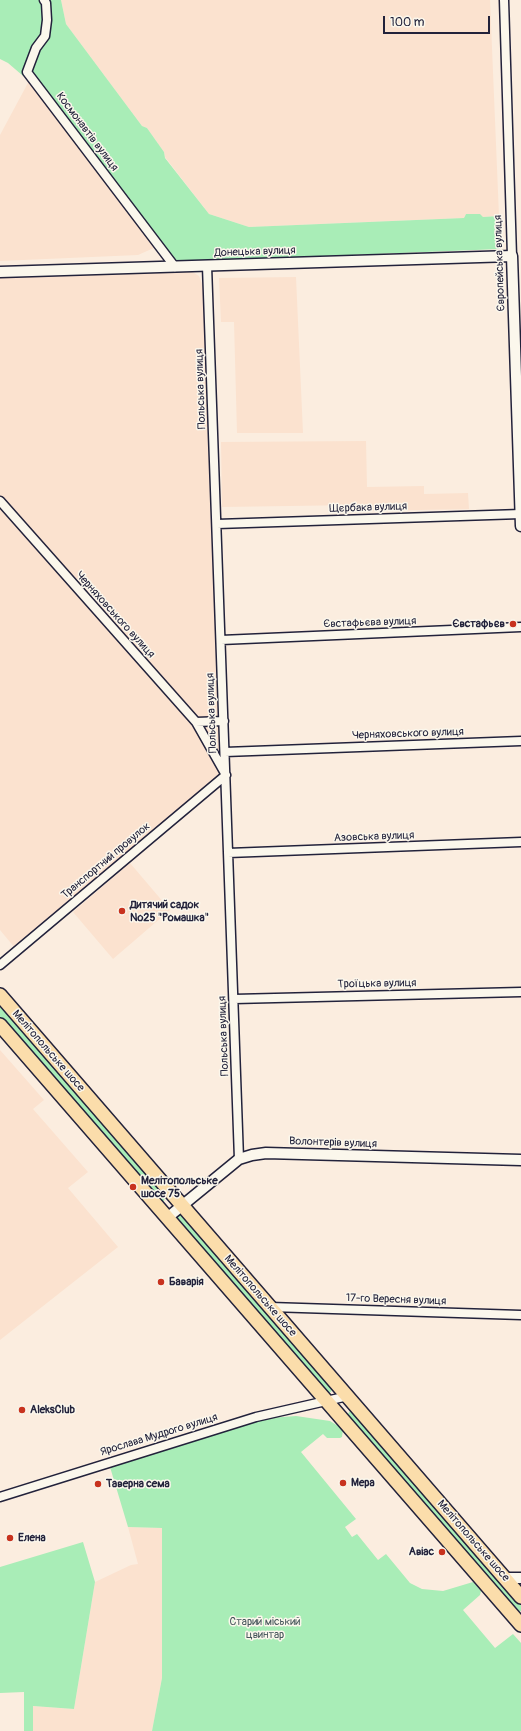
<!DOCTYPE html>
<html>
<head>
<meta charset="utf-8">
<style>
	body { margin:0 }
	#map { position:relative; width:521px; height:1731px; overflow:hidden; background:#fbeddf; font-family:Pangolin,sans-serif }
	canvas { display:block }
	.scale { position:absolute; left:383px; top:16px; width:107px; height:18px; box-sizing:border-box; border:2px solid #22223b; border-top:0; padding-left:5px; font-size:12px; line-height:14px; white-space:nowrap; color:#22223b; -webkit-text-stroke:3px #fbf7ec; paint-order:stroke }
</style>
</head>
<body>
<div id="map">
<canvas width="521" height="1731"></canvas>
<div class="scale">100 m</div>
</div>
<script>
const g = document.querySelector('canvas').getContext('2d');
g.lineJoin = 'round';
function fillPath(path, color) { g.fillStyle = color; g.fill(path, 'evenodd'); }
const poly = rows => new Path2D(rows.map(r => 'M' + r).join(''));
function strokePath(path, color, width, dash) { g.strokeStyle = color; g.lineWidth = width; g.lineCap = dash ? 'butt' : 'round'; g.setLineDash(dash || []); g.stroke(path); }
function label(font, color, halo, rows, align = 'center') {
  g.font = font + ' Pangolin,sans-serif'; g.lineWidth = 3; g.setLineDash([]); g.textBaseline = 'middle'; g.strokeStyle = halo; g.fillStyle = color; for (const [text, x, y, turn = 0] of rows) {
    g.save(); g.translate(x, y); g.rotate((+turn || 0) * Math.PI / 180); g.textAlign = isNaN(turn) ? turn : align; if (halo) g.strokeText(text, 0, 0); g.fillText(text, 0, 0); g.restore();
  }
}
fillPath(poly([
	[61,0,490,0,499,216,483,217,466,214,464,218,249,227,209,214,165,157,164,152,147,128,142,126,66,24],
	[29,81,156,247,138,255,0,261,0,135],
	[191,271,199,276,203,286,222,774,15,948,0,930,0,278],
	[296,277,303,433,237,433,234,322,221,322,219,278],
	[366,441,367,487,424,486,424,494,468,493,469,509,368,511,356,505,222,507,221,442],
	[130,863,170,910,113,959,73,912],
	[0,1050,44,1100,33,1109,88,1172,68,1188,118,1247,0,1340],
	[128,1527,162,1528,162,1678,152,1731,33,1731,33,1706,74,1709,95,1582,131,1565,138,1564]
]), '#fbe2cf');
fillPath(poly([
	[0,0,61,0,66,24,142,126,147,128,164,152,165,158,209,214,249,227,464,218,466,214,480,214,483,217,499,216,500,249,177,262,156,247,29,81,8,63,0,59],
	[0,1005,165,1195,164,1201,159,1201,0,1017],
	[181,1214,332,1388,331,1392,327,1393,176,1219,178,1216],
	[350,1411,354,1412,521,1604,521,1611,518,1612,347,1415],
	[296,1416,330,1421,343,1429,342,1437,340,1438,327,1438,323,1434,301,1452,356,1519,345,1527,352,1537,357,1534,378,1560,386,1554,410,1583,422,1589,443,1591,473,1582,481,1591,480,1595,463,1610,495,1648,513,1634,521,1643,521,1731,152,1731,162,1678,162,1528,128,1527,110,1467,269,1418],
	[83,1542,95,1582,74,1709,33,1706,33,1731,24,1731,24,1692,0,1693,0,1567]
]), '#a9edb7');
const minor = poly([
	[44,0,46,3,47,20,45,36,36,48,27,72,175,267],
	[504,0,512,256],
	[207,266,239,1159],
	[0,501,196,722,224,721],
	[217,524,521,514],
	[221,640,521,627],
	[225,752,521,741],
	[228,853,521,842],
	[0,965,226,775,196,722],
	[234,999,521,992],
	[270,1307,521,1315],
	[0,1497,256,1417,348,1396]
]);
const tertiary = poly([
	[0,272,512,256,521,526],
	[167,1218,239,1159,252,1155,266,1153,521,1160],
	[505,1578,521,1578]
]);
const primary = poly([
	[0,995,521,1597],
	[0,1025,521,1625]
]);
strokePath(minor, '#22223b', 11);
strokePath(tertiary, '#22223b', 13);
strokePath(primary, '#22223b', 16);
strokePath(minor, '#fbf7ec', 8);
strokePath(tertiary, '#fbf7ec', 10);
strokePath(primary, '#fbddab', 13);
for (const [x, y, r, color] of [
	[513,624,4,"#c8321e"],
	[122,911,4,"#c8321e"],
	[133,1187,4,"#c8321e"],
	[161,1282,4,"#c8321e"],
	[22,1410,4,"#c8321e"],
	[343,1483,4,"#c8321e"],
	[98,1484,4,"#c8321e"],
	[10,1538,4,"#c8321e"],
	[442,1552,4,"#c8321e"]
]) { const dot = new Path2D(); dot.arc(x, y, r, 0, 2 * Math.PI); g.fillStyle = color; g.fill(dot); strokePath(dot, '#fbf7ec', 1.5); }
label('11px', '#22223b', '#fbf7ec', [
	["Космонавтів вулиця",87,132,53],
	["Донецька вулиця",255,252,-2],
	["Європейська вулиця",500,263,-92],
	["Польська вулиця",201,389,-92],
	["Щєрбака вулиця",368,508,-2],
	["Черняховського вулиця",115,615,48],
	["Євстафьєва вулиця",370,623,-2],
	["Польська вулиця",212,713,-92],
	["Черняховського вулиця",408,734,-2],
	["Азовська вулиця",374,837,-2],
	["Транспортний провулок",106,861,-40],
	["Троїцька вулиця",377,984,-1],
	["Польська вулиця",224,1036,-92],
	["Мелітопольське шосе",48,1051,49],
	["Волонтерів вулиця",333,1143,2],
	["Мелітопольське шосе",260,1296,49],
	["17-го Вересня вулиця",396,1300,2],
	["Ярослава Мудрого вулиця",159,1435,-17],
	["Мелітопольське шосе",473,1541,49]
]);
label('bold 11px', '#22223b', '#fbf7ec', [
	["Євстафьєв",505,624,"right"],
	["Дитячий садок",130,905],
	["№25 \"Ромашка\"",130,918],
	["Мелітопольське",141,1181],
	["шосе 75",141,1194],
	["Баварія",169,1282],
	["AleksClub",30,1410],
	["Мера",351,1483],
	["Таверна сема",106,1484],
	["Елена",18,1538],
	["Авіас",434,1552,"right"]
], 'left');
label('11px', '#44555a', '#fbf7ec', [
	["Старий міський",265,1622],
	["цвинтар",265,1635]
]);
</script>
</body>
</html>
